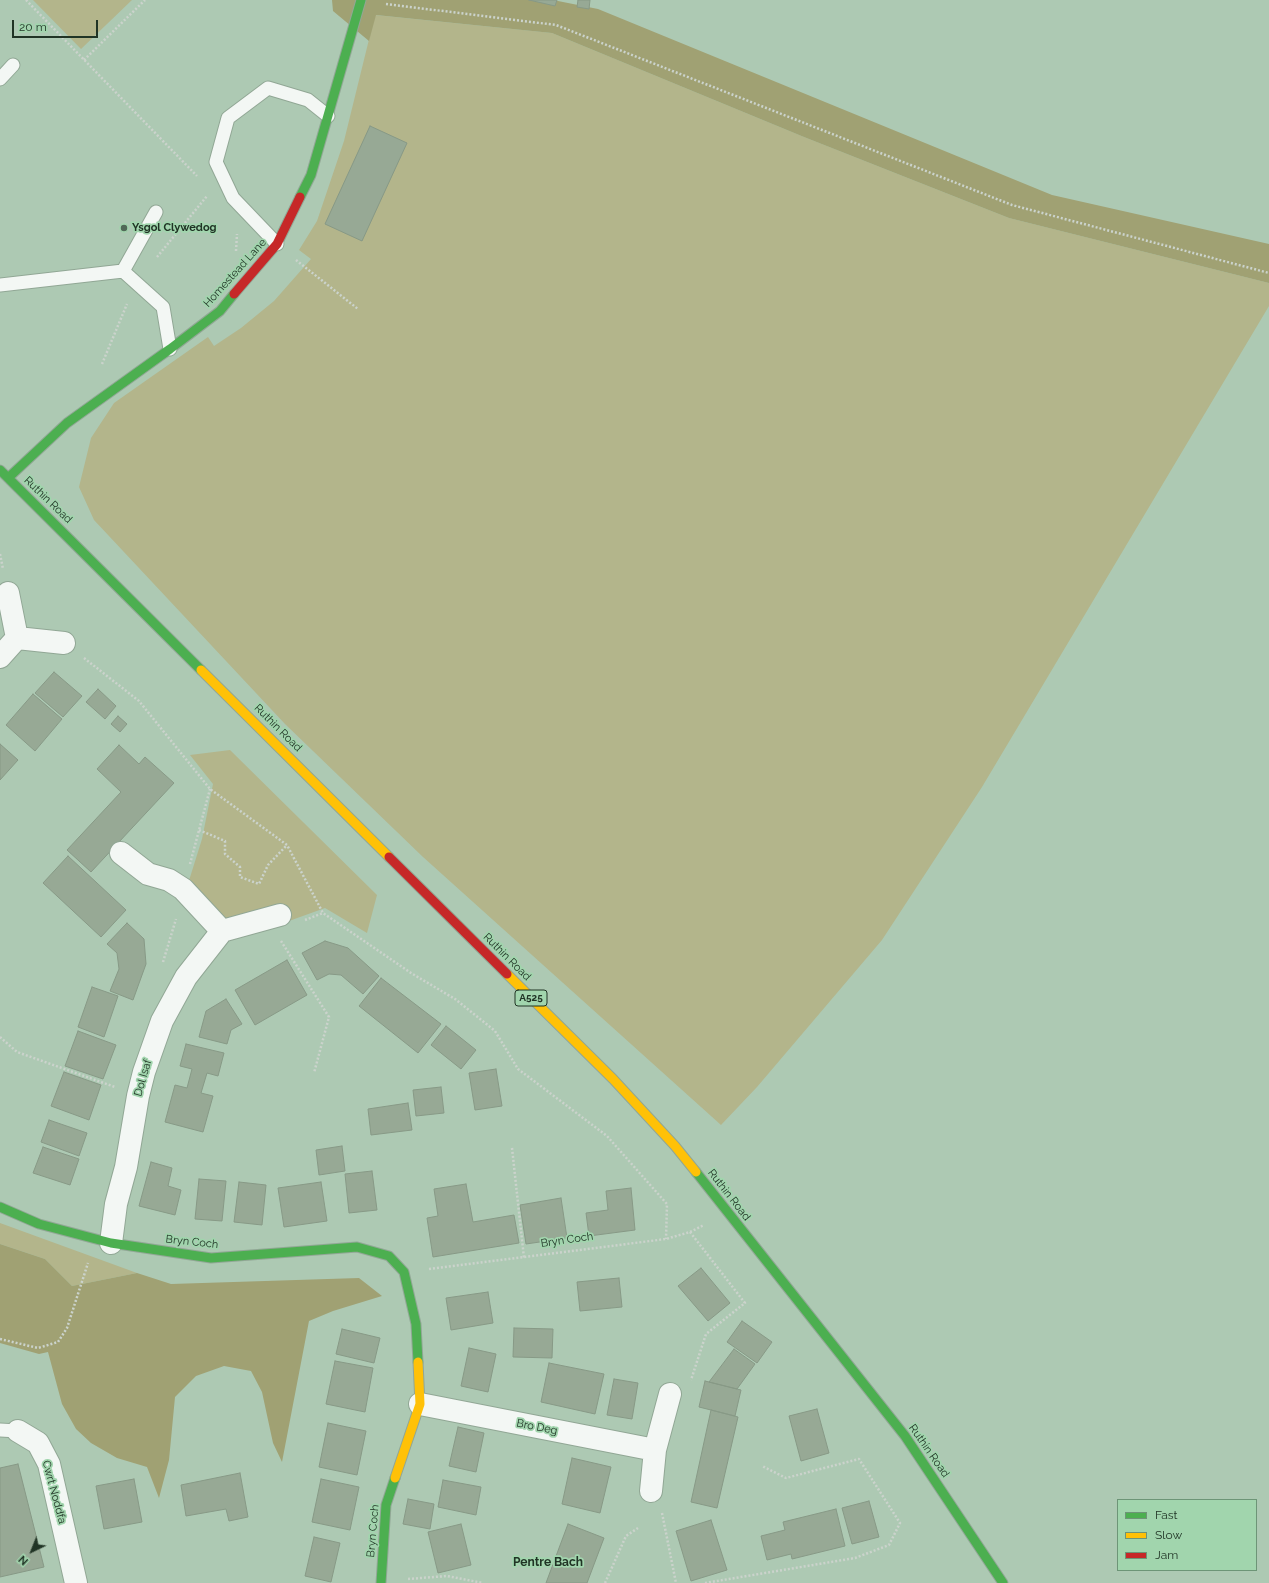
<!DOCTYPE html>
<html>
<head>
<meta charset="utf-8">
<style>
	body { margin:0 }
	#map { position:relative; width:1269px; height:1583px; overflow:hidden; background:#adc9b3; font-family:Raleway,sans-serif }
	canvas { display:block }
	.legend { position:absolute; left:1117px; top:1499px; width:140px; height:72px; box-sizing:border-box; background:#a1d5ad; border:1px solid #6d9577; margin:0; padding:5px 7px; list-style:none; font-size:12px; color:#203425 }
	.legend li { display:flex; align-items:center; gap:8px; height:20px }
	.legend b { width:20px; border:1px solid #6d9577 }
	.north { position:absolute; left:12px; top:1531px; width:40px; height:40px; -webkit-text-stroke:3px #a1d5ad; paint-order:stroke; rotate:223deg; font-size:11px; font-weight:700; line-height:16px; text-align:center; color:#203425 }
	.north::after { content:''; display:block; margin:auto; width:14px; height:18px; background:#203425; clip-path:polygon(50% 0,100% 100%,50% 72%,0 100%) }
	.scale { position:absolute; left:12px; top:20px; width:86px; height:18px; box-sizing:border-box; border:2px solid #203425; border-top:0; padding-left:5px; font-size:12px; line-height:14px; white-space:nowrap; color:#203425; -webkit-text-stroke:3px #a1d5ad; paint-order:stroke }
</style>
</head>
<body>
<div id="map">
<canvas width="1269" height="1583"></canvas>
<ul class="legend">
<li><b style="height:5px;background:#4caf50"></b>Fast</li>
<li><b style="height:5px;background:#ffc107"></b>Slow</li>
<li><b style="height:5px;background:#c62828"></b>Jam</li>
</ul>
<div class="north">N</div>
<div class="scale">20 m</div>
</div>
<script>
const g = document.querySelector('canvas').getContext('2d');
g.lineJoin = 'round';
function fillPath(path, color) { g.fillStyle = color; g.fill(path, 'evenodd'); }
const poly = rows => new Path2D(rows.map(r => 'M' + r).join(''));
function strokePath(path, color, width, dash) { g.strokeStyle = color; g.lineWidth = width; g.lineCap = dash ? 'butt' : 'round'; g.setLineDash(dash || []); g.stroke(path); }
function label(font, color, halo, rows, align = 'center') {
  g.font = font + ' Raleway,sans-serif'; g.lineWidth = 3.5; g.setLineDash([]); g.textBaseline = 'middle'; g.strokeStyle = halo; g.fillStyle = color; for (const [text, x, y, turn = 0] of rows) {
    g.save(); g.translate(x, y); g.rotate((+turn || 0) * Math.PI / 180); g.textAlign = isNaN(turn) ? turn : align; if (halo) g.strokeText(text, 0, 0); g.fillText(text, 0, 0); g.restore();
  }
}
fillPath(poly([
	[33,0,132,0,81,49],
	[375,15,552,33,804,137,1009,218,1269,283,1269,306,982,787,882,940,757,1087,721,1125,423,857,285,724,94,520,79,487,91,438,114,403,208,337,214,346,241,328,274,301,311,259,299,250,317,221,344,141],
	[230,750,377,895,367,933,325,908,289,921,280,910,222,928,187,887,202,839,213,784,190,755],
	[0,1223,137,1273,72,1286,45,1259,0,1244]
]), '#b3b58b');
fillPath(poly([
	[332,0,553,0,598,9,1052,195,1269,244,1269,283,1009,218,804,137,552,33,376,15,369,41,333,11],
	[0,1244,45,1259,72,1286,137,1273,171,1284,359,1278,382,1296,333,1311,309,1321,282,1462,273,1443,262,1392,251,1371,224,1366,196,1376,175,1397,169,1460,159,1498,147,1467,117,1458,91,1443,76,1429,62,1404,48,1352,39,1354,0,1343]
]), '#a0a173');
const building = poly([
	[529,0,557,0,555,6,529,0],
	[578,0,590,0,589,9,577,7,578,0],
	[370,126,407,143,362,241,325,224,370,126],
	[54,672,82,696,63,717,35,693,54,672],
	[98,689,116,706,105,719,86,702,98,689],
	[33,694,62,719,35,751,6,725,33,694],
	[118,716,127,724,120,732,111,724,118,716],
	[0,744,18,760,0,780,0,744],
	[119,745,139,764,145,757,174,783,91,872,67,850,121,792,97,769,119,745],
	[68,856,126,910,101,937,43,883,68,856],
	[127,923,144,939,146,964,133,1000,110,991,119,969,117,953,107,944,127,923],
	[325,941,348,948,379,976,363,994,341,975,329,974,317,980,302,953,325,941],
	[287,960,307,995,255,1025,235,990,287,960],
	[381,978,441,1024,418,1053,359,1006,381,978],
	[92,987,118,996,104,1037,78,1027,92,987],
	[226,999,242,1024,231,1030,227,1044,199,1037,206,1011,226,999],
	[446,1026,476,1050,461,1069,431,1045,446,1026],
	[78,1031,116,1045,103,1079,65,1066,78,1031],
	[186,1044,224,1053,218,1076,207,1073,201,1093,213,1096,203,1132,165,1122,175,1085,187,1088,192,1069,180,1066,186,1044],
	[496,1069,502,1106,475,1110,469,1073,496,1069],
	[64,1072,101,1085,89,1120,51,1106,64,1072],
	[441,1087,444,1113,416,1116,413,1090,441,1087],
	[408,1103,412,1130,371,1135,368,1109,408,1103],
	[49,1120,87,1133,79,1156,41,1142,49,1120],
	[342,1146,345,1171,319,1175,316,1150,342,1146],
	[43,1147,79,1159,70,1185,33,1173,43,1147],
	[151,1162,172,1168,168,1186,181,1190,175,1215,139,1206,151,1162],
	[372,1171,377,1210,349,1213,345,1174,372,1171],
	[199,1179,226,1181,222,1221,195,1219,199,1179],
	[239,1182,266,1185,262,1225,234,1222,239,1182],
	[321,1182,327,1221,284,1227,278,1188,321,1182],
	[466,1184,473,1222,514,1215,519,1243,433,1257,427,1218,438,1216,434,1189,466,1184],
	[631,1188,635,1230,589,1236,586,1213,608,1210,606,1191,631,1188],
	[561,1198,567,1238,526,1244,520,1205,561,1198],
	[701,1268,730,1303,708,1321,678,1286,701,1268],
	[619,1278,622,1307,580,1311,577,1282,619,1278],
	[488,1292,493,1323,451,1330,446,1298,488,1292],
	[742,1321,772,1342,757,1363,727,1342,742,1321],
	[514,1328,553,1329,552,1358,513,1357,514,1328],
	[342,1329,380,1338,374,1363,336,1354,342,1329],
	[469,1348,496,1354,488,1392,461,1386,469,1348],
	[734,1349,755,1364,737,1389,709,1382,734,1349],
	[335,1361,373,1368,365,1412,326,1404,335,1361],
	[549,1363,604,1374,595,1414,541,1402,549,1363],
	[614,1379,638,1383,632,1419,607,1415,614,1379],
	[705,1381,741,1390,735,1416,699,1407,705,1381],
	[817,1409,829,1453,801,1461,789,1416,817,1409],
	[711,1410,738,1417,717,1508,691,1502,711,1410],
	[328,1423,366,1431,357,1475,319,1467,328,1423],
	[458,1427,484,1433,476,1472,449,1466,458,1427],
	[572,1458,611,1467,600,1513,562,1504,572,1458],
	[18,1464,44,1567,0,1577,0,1468,18,1464],
	[240,1473,248,1517,229,1521,226,1509,186,1516,181,1485,240,1473],
	[134,1479,142,1522,104,1529,96,1486,134,1479],
	[321,1479,359,1487,350,1530,312,1522,321,1479],
	[443,1480,481,1487,476,1515,438,1507,443,1480],
	[408,1499,434,1504,430,1529,403,1524,408,1499],
	[869,1501,879,1537,852,1544,842,1508,869,1501],
	[836,1509,845,1546,792,1559,791,1554,767,1560,761,1536,785,1530,783,1522,836,1509],
	[711,1520,727,1570,691,1581,676,1531,711,1520],
	[461,1524,471,1565,438,1573,428,1532,461,1524],
	[568,1524,604,1538,587,1583,546,1583,568,1524],
	[314,1537,340,1543,331,1582,305,1576,314,1537]
]);
fillPath(building, '#97a995');
strokePath(building, '#879986', 1);
const lane = poly([
	[0,79,13,65],
	[277,244,233,198,216,162,228,118,268,88,308,100,328,116],
	[123,271,156,212],
	[0,285,123,271,163,307,170,349],
	[0,1430,18,1431]
]);
const street = poly([
	[8,593,17,638],
	[0,657,17,638,64,643],
	[121,853,148,874,169,880,183,889,222,931],
	[111,1243,116,1204,126,1167,138,1096,144,1072,162,1021,186,977,222,931,280,915],
	[420,1404,655,1450],
	[18,1431,38,1443,49,1464,76,1583],
	[651,1491,655,1450,670,1394]
]);
const fast = poly([
	[300,197,311,175,361,0],
	[0,470,201,670],
	[8,478,67,423,170,349,220,311,234,294],
	[696,1172,905,1436,1003,1583],
	[0,1207,39,1224,111,1243,211,1258,357,1247,389,1256,404,1272,416,1324,418,1362],
	[381,1583,386,1505,395,1478]
]);
const slow = poly([
	[201,670,389,857],
	[507,974,613,1079,675,1146,696,1172],
	[395,1478,420,1404,418,1362]
]);
const jam = poly([
	[234,294,277,244,300,197],
	[389,857,507,974]
]);
strokePath(lane, '#91a795', 15);
strokePath(street, '#91a795', 24);
strokePath(fast, '#91a795', 11);
strokePath(slow, '#91a795', 11);
strokePath(jam, '#91a795', 11);
strokePath(poly([
	[26,0,197,176],
	[386,4,556,25,1012,205,1269,273],
	[84,60,145,0],
	[236,251,237,234],
	[157,257,207,196],
	[296,260,358,309],
	[102,364,127,304],
	[0,554,3,569],
	[84,658,139,701,210,789,287,845,323,913,411,973,455,999,495,1031,518,1069,607,1136,667,1204,666,1239],
	[199,830,225,841,225,854,240,867,240,877,259,884,268,865,287,845],
	[190,864,210,789],
	[305,920,323,913],
	[281,941,329,1017,314,1073],
	[163,962,176,919],
	[0,1037,17,1052,115,1087],
	[512,1148,524,1258],
	[690,1232,745,1303,706,1334,691,1380],
	[429,1269,666,1239,690,1232,704,1225],
	[0,1339,38,1348,58,1342,67,1328,88,1263],
	[662,1513,676,1583],
	[408,1579,447,1576,483,1583],
	[605,1583,626,1536,638,1528],
	[705,1583,855,1558,889,1545,900,1523,859,1459,786,1478,762,1466]
]), '#cbd3cc', 2.5, [2, 2]);
strokePath(lane, '#f3f7f4', 13);
strokePath(street, '#f3f7f4', 22);
strokePath(fast, '#4caf50', 9);
strokePath(slow, '#ffc107', 9);
strokePath(jam, '#c62828', 9);
for (const [x, y, r, color] of [
	[124,228,4,"#516857"]
]) { const dot = new Path2D(); dot.arc(x, y, r, 0, 2 * Math.PI); g.fillStyle = color; g.fill(dot); strokePath(dot, '#a1d5ad', 1.5); }
for (const [x, y, w] of [
	[531,998,32]
]) { const box = new Path2D(); box.roundRect(x - w / 2, y - 8, w, 16, 3); g.fillStyle = '#a1d5ad'; g.fill(box); strokePath(box, '#203425', 1); }
label('bold 10px', '#203425', null, [
	["A525",531,998]
]);
label('bold 11px', '#203425', '#a1d5ad', [
	["Ysgol Clywedog",132,228]
], 'left');
label('11px', '#203425', '#a1d5ad', [
	["Homestead Lane",235,273,-48],
	["Ruthin Road",48,500,44],
	["Ruthin Road",278,728,45],
	["Ruthin Road",507,957,45],
	["Dol Isaf",143,1078,-74],
	["Ruthin Road",729,1195,52],
	["Bryn Coch",567,1240,-8],
	["Bryn Coch",192,1242,6],
	["Bro Deg",537,1427,11],
	["Ruthin Road",929,1451,55],
	["Cwrt Noddfa",54,1492,75],
	["Bryn Coch",373,1531,-85]
]);
label('bold 12px', '#203425', '#a1d5ad', [
	["Pentre Bach",548,1562]
]);
</script>
</body>
</html>
